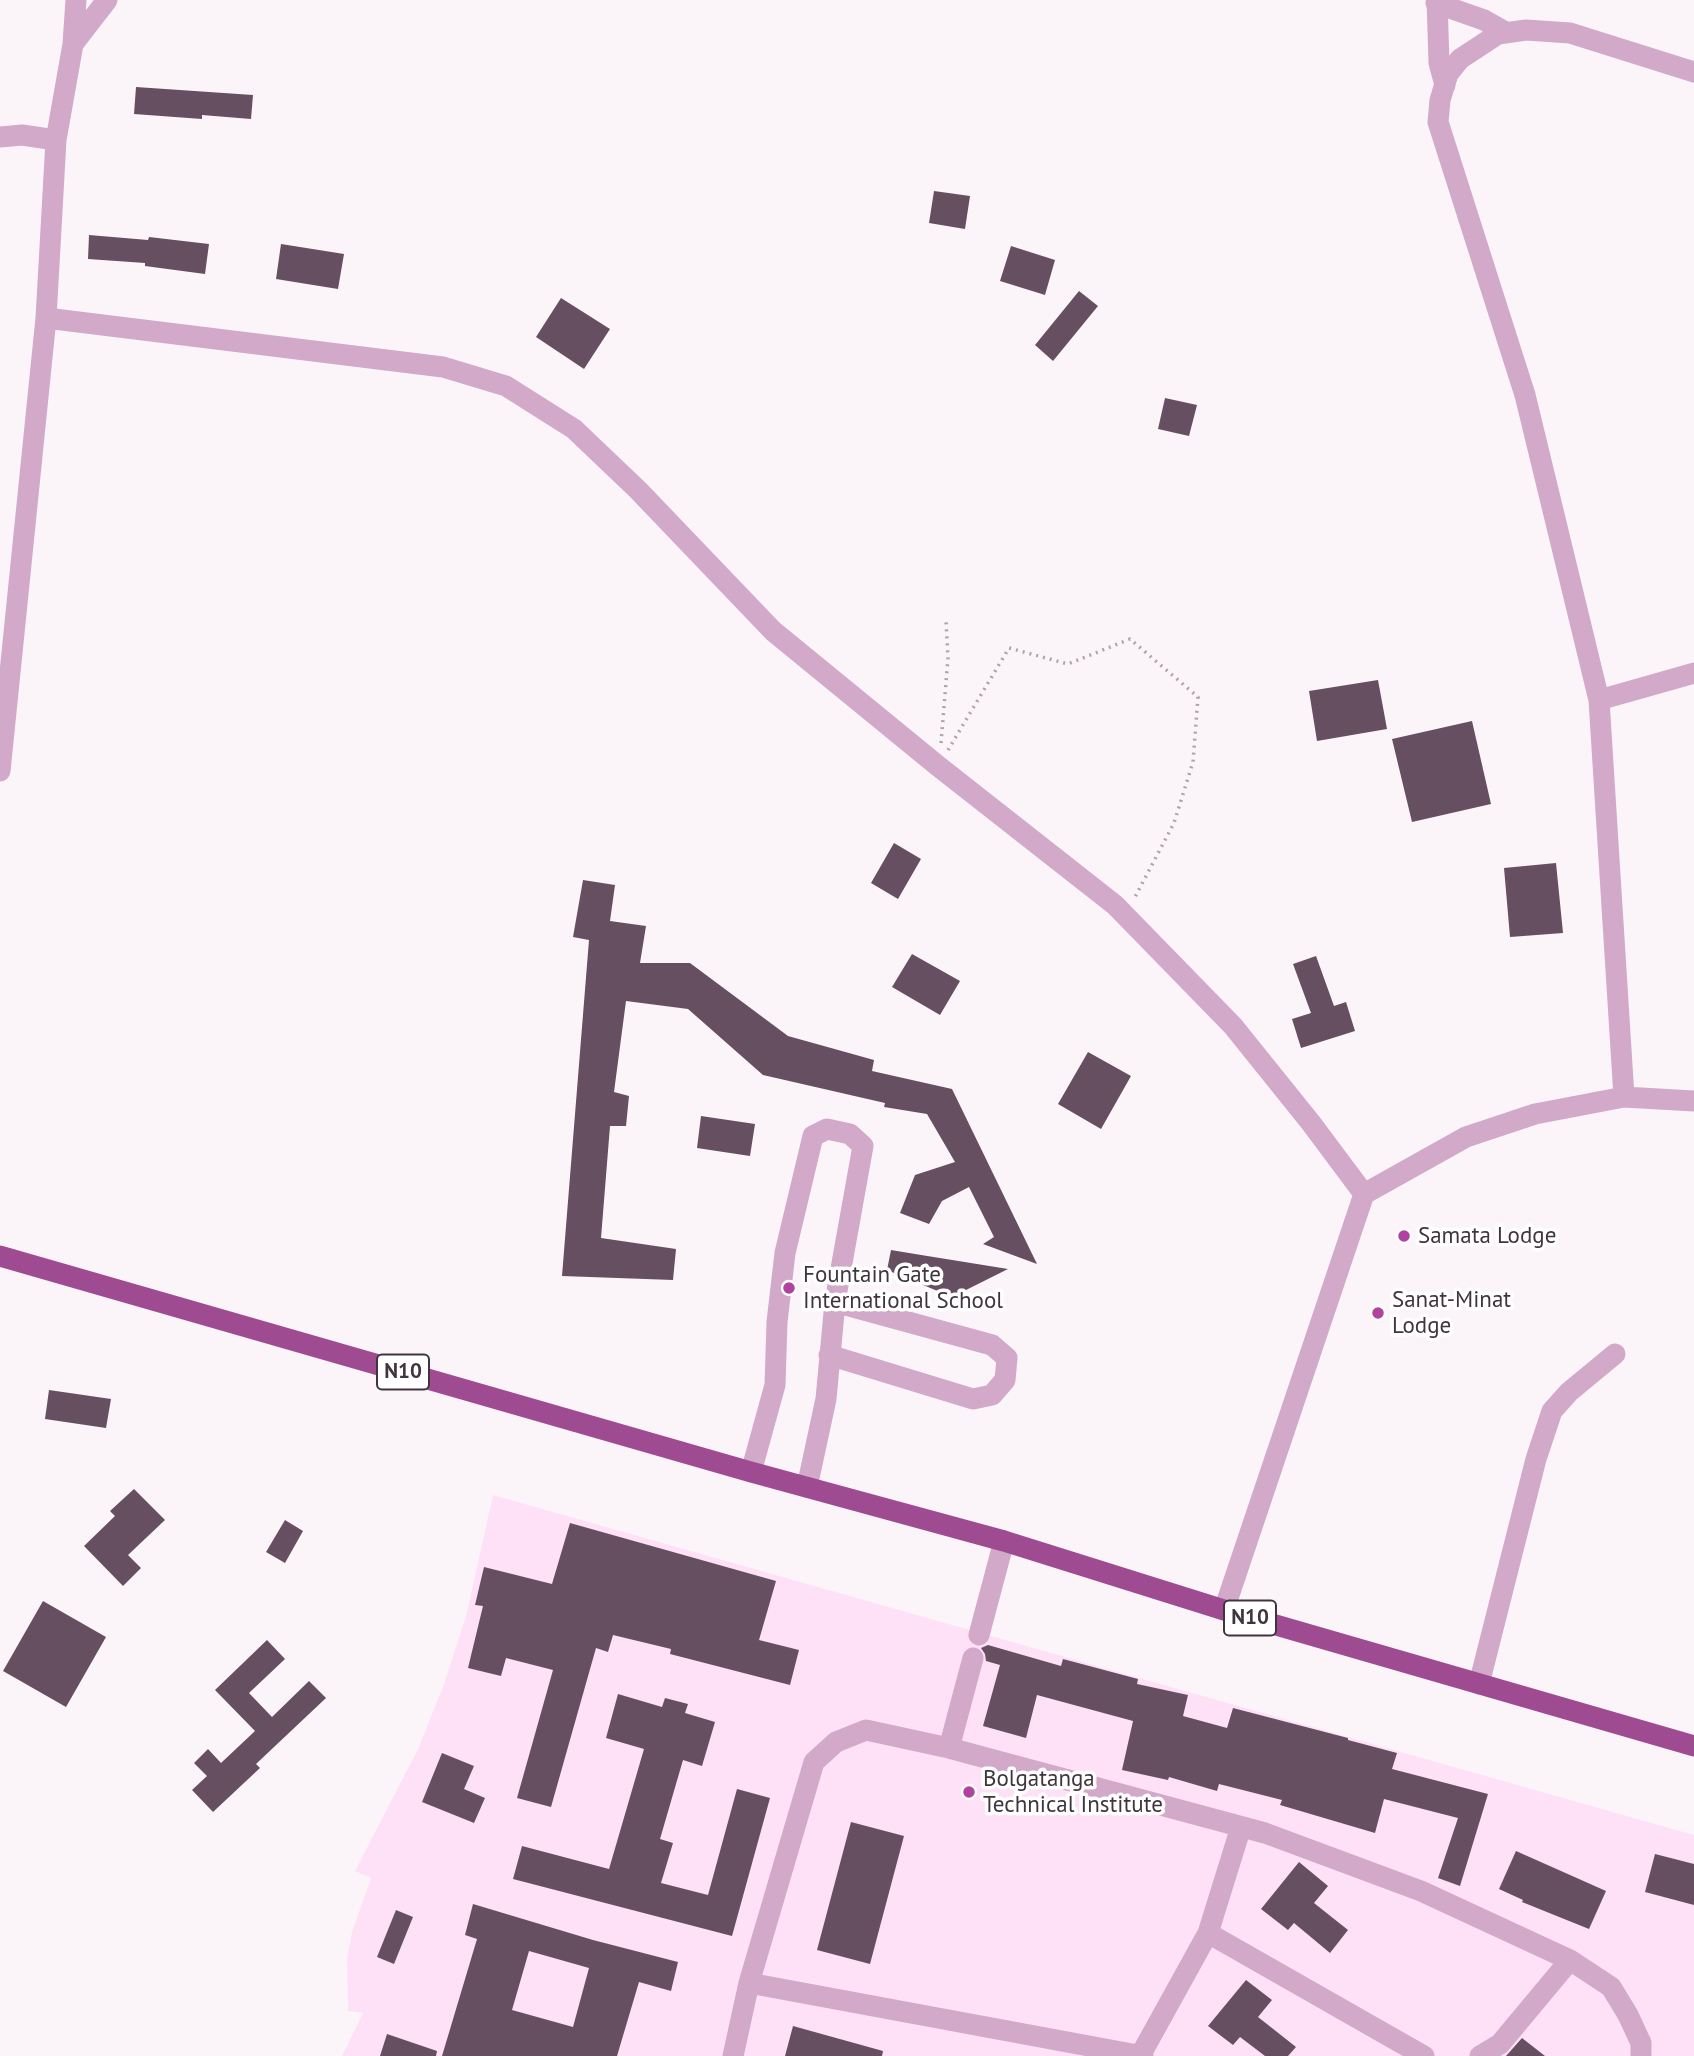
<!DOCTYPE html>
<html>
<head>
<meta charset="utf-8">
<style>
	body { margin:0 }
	canvas { display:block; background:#fbf5fa }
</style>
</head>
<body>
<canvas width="1694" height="2056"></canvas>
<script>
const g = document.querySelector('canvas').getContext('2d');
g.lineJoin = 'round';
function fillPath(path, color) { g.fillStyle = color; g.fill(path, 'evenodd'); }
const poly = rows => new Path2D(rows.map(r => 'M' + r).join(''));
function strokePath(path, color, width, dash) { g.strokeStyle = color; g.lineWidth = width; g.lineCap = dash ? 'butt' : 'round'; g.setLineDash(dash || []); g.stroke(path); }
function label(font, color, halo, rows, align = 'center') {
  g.font = font + ' "PT Sans",sans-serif'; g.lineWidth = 7; g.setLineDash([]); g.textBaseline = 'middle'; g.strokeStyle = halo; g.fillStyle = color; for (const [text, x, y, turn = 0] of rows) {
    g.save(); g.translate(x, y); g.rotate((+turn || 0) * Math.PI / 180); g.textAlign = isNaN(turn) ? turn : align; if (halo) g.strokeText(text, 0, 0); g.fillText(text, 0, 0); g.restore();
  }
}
fillPath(poly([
	[493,1495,1694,1835,1694,2056,342,2056,363,2013,348,2011,347,1959,352,1932,371,1878,355,1871,418,1749,444,1684,466,1616]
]), '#fee1f7');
fillPath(poly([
	[136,87,253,95,251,119,202,115,202,119,134,114],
	[934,191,970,196,965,229,929,223],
	[89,235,148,240,149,237,209,244,205,274,145,266,145,263,88,259],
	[281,244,344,254,338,289,276,279],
	[1011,246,1055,260,1045,295,1000,281],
	[1079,291,1098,306,1053,361,1035,345],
	[561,298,610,329,584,369,536,337],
	[1165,398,1197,405,1189,436,1158,429],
	[1378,680,1387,729,1317,741,1309,691],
	[1472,721,1491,804,1412,822,1392,739],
	[894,843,921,859,898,899,871,883],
	[1556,863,1563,933,1510,937,1504,868],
	[583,880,615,885,610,921,646,926,640,963,690,963,788,1036,874,1060,872,1071,952,1089,1037,1264,983,1244,994,1237,969,1187,942,1201,929,1224,900,1213,915,1175,955,1162,927,1114,884,1107,885,1103,763,1075,688,1009,626,1001,614,1092,629,1096,626,1126,610,1126,601,1238,676,1249,673,1280,562,1276,589,940,573,937],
	[912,954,960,981,940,1015,892,987],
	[1316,956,1334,1006,1346,1002,1355,1031,1301,1048,1292,1019,1311,1013,1293,964],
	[1088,1052,1131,1076,1101,1129,1058,1104],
	[701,1116,755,1124,750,1156,697,1148],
	[891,1250,915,1254,1008,1269,952,1297,887,1270],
	[49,1390,111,1399,106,1428,45,1419],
	[134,1489,165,1520,128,1555,141,1568,123,1586,84,1546,115,1516,110,1511],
	[285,1520,303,1531,285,1563,266,1552],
	[570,1523,776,1581,759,1640,799,1650,790,1685,670,1654,671,1649,613,1635,608,1652,596,1648,551,1807,517,1798,553,1670,506,1658,501,1676,468,1668,483,1606,475,1605,484,1567,552,1584],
	[43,1601,106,1637,66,1707,3,1671],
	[267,1640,285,1659,249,1693,272,1717,309,1681,326,1698,256,1764,260,1768,213,1812,192,1790,207,1776,194,1763,208,1749,221,1763,255,1731,215,1690],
	[988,1645,1061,1666,1063,1659,1138,1679,1137,1684,1188,1695,1183,1716,1227,1728,1233,1708,1348,1738,1348,1740,1397,1753,1392,1769,1488,1794,1460,1886,1438,1878,1458,1818,1384,1799,1375,1833,1280,1805,1282,1800,1219,1784,1217,1791,1169,1777,1168,1780,1122,1770,1133,1721,1037,1695,1026,1738,983,1726,1000,1665,986,1661,985,1654,981,1648],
	[618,1694,662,1707,665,1698,688,1704,685,1713,715,1722,702,1766,683,1760,660,1839,673,1843,661,1883,708,1895,737,1789,770,1798,732,1936,513,1879,522,1846,609,1869,644,1749,606,1738],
	[442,1753,474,1766,464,1789,485,1798,474,1823,422,1802],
	[851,1822,904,1836,870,1964,817,1950],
	[1516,1851,1606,1891,1589,1929,1522,1902,1523,1900,1499,1889],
	[1655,1854,1694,1864,1694,1905,1645,1892],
	[1299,1862,1328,1886,1314,1903,1348,1930,1330,1953,1294,1923,1288,1930,1261,1909],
	[473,1904,593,1940,678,1962,671,1991,639,1982,617,2056,442,2056,477,1939,465,1935],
	[529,1951,589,1968,573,2027,512,2010],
	[396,1910,413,1917,394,1964,377,1957],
	[1246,1980,1272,2000,1258,2017,1296,2047,1288,2056,1265,2056,1240,2037,1233,2045,1208,2026],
	[793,2026,883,2051,882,2056,785,2056],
	[387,2034,437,2051,436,2056,380,2056],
	[1522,2038,1545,2056,1506,2056]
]), '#674f62');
strokePath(poly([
	[941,743,948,658,946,621],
	[948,750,1009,648,1068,664,1130,639,1198,697,1193,762,1174,823,1135,897]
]), '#ada4ab', 3.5, [2, 5]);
strokePath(poly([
	[1437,0,1439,63,1445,85],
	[1436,3,1484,20,1507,33],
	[73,44,107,0],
	[0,137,22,135,56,140],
	[46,318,56,140,73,44,76,0],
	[1599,700,1694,673],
	[0,771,46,318,443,367,506,386,574,429,638,490,773,631,938,766,1115,905,1233,1026,1311,1123,1364,1194,1224,1610],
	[1624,1097,1599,700,1525,395,1438,122,1440,100,1448,74,1460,59,1498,34,1526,30,1570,33,1694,72],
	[1364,1194,1466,1137,1535,1114,1624,1097,1694,1101],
	[829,1355,973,1399,992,1395,1005,1380,1007,1358,992,1345,835,1302],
	[751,1472,775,1385,777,1322,785,1253,813,1136,827,1129,850,1134,863,1146,835,1302,826,1399,807,1487],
	[979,1635,1004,1541],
	[1479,1684,1536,1459,1552,1411,1569,1392,1615,1354],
	[949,1748,973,1658],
	[1208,1933,1424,2056],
	[749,1983,1143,2056],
	[733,2056,749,1983,814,1762,836,1742,866,1730,949,1748,1265,1833,1421,1891,1570,1960,1611,1987,1628,2015,1641,2043,1641,2056],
	[1140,2056,1208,1933,1241,1827],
	[1480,2056,1500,2044,1570,1960]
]), '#d2a9c9', 21);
strokePath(poly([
	[0,1256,751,1472,1004,1541,1224,1610,1694,1746]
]), '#9f4b91', 21);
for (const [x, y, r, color] of [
	[1404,1236,7,"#b042a0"],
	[789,1288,7,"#b042a0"],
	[1378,1313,7,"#b042a0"],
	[969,1792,7,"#b042a0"]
]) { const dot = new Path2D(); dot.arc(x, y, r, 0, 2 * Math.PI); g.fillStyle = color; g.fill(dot); strokePath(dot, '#fff', 2.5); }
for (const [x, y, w] of [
	[403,1372,52],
	[1250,1618,52]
]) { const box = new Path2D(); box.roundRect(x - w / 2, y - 17.5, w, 35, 5); g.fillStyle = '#fff'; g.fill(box); strokePath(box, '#40353e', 2); }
label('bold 21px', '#40353e', null, [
	["N10",403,1372],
	["N10",1250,1618]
]);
label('23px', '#40353e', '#fff', [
	["Samata Lodge",1418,1236],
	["Fountain Gate",803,1275],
	["International School",803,1301],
	["Sanat-Minat",1392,1300],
	["Lodge",1392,1326],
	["Bolgatanga",983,1779],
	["Technical Institute",983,1805]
], 'left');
</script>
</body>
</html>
